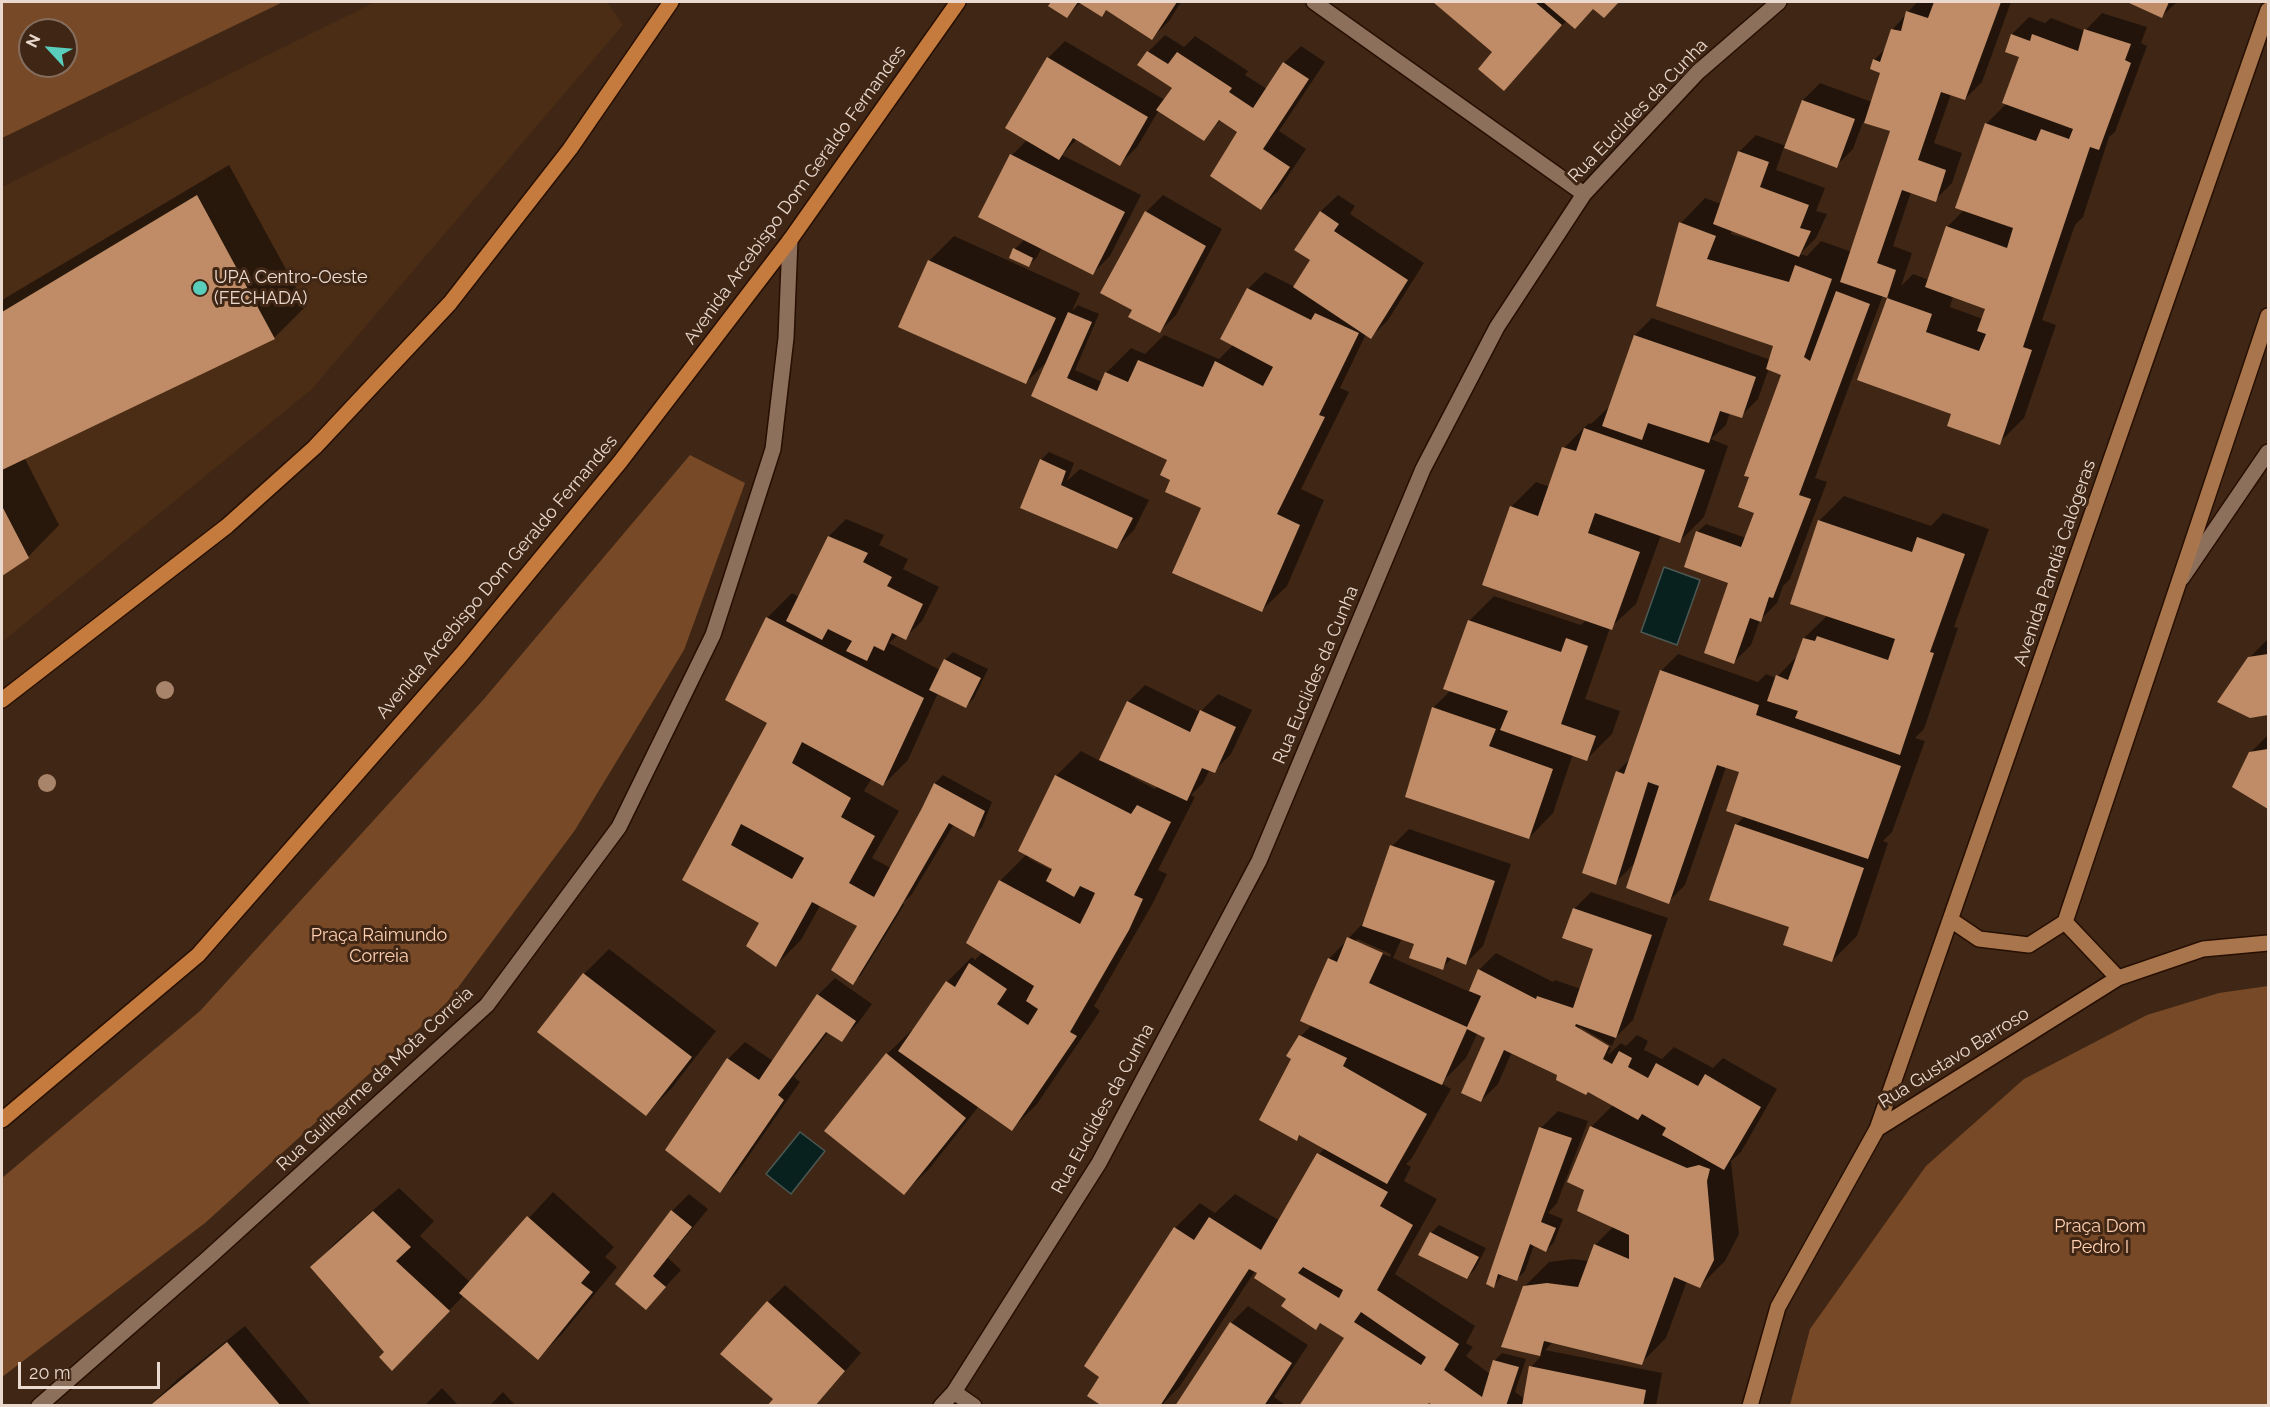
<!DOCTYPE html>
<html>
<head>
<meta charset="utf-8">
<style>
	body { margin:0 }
	#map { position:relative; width:2270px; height:1407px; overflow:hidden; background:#402715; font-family:Raleway,sans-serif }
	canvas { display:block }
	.frame { position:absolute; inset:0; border:3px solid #ead9ce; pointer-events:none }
	.north { position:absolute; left:18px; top:18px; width:60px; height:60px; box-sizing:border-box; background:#402715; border:2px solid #846e5f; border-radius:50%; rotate:296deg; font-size:16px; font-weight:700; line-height:24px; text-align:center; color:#ead9ce }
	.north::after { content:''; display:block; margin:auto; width:21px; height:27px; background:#5acebd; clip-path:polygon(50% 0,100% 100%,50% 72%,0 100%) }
	.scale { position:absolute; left:18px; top:1362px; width:142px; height:27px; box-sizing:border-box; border:3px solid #ead9ce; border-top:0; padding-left:8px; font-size:18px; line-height:21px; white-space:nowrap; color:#ead9ce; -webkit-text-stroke:4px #402715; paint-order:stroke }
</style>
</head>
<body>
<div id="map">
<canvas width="2270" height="1407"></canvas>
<div class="frame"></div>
<div class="north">N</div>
<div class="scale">20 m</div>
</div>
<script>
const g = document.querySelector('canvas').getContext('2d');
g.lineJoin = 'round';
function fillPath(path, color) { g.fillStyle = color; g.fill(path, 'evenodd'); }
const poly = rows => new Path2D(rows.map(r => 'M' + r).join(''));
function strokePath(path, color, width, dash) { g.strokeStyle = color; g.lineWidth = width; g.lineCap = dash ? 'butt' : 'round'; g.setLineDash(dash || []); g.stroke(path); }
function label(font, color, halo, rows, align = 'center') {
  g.font = font + ' Raleway,sans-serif'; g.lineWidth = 6; g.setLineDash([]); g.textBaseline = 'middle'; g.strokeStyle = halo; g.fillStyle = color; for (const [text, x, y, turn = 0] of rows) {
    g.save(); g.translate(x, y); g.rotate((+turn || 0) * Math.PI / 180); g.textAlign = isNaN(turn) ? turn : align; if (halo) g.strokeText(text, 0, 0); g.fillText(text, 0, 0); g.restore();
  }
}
fillPath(poly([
	[375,2,607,2,623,25,312,389,2,642,2,187]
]), '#4b2c15');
fillPath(poly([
	[2,2,283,2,2,138],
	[30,30,66,30,66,66,30,66],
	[690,455,745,483,684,650,575,830,445,1005,205,1223,2,1377,2,1178,200,1011,484,699],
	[2268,986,2268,1405,1790,1405,1810,1329,1926,1166,2024,1079,2147,1015,2219,993]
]), '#774927');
const water = poly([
	[1664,567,1700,580,1677,645,1641,632,1664,567],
	[800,1132,825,1151,791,1194,766,1174,800,1132]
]);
fillPath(water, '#08211e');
strokePath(water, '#4c5853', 1.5);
fillPath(poly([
	[1053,2,1181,2,1169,21,1152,38,1108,9,1101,15,1081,2,1067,16,1050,6],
	[1435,2,1619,2,1604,16,1594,8,1567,20,1504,89,1494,52],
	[1917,2,2011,2,1982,82,1965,99,1951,94,1934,143,1962,153,1952,183,1935,200,1911,192,1893,246,1912,253,1901,286,1913,274,1929,280,1947,227,1964,210,1986,124,2007,103,2021,56,2012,34,2029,17,2045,23,2051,18,2085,31,2102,13,2147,27,2141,43,2147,46,2115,132,2109,137,2083,217,2075,225,2042,320,2056,325,2024,418,1999,443,1953,413,1859,379,1889,297,1883,295,1815,478,1827,482,1790,579,1783,586,1777,603,1760,620,1751,645,1734,662,1730,582,1697,532,1706,524,1746,538,1755,513,1783,374,1769,368,1758,399,1741,416,1730,412,1726,425,1711,439,1728,446,1704,517,1679,542,1661,535,1636,604,1610,628,1585,699,1620,711,1612,734,1587,759,1573,754,1553,813,1529,838,1433,708,1451,690,1469,621,1494,596,1581,625,1586,620,1511,507,1536,482,1550,487,1564,448,1589,423,1591,424,1611,405,1635,335,1652,318,1771,360,1775,345,1658,305,1681,223,1705,198,1721,204,1739,152,1756,135,1786,146,1803,100,1820,83,1872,102,1882,72,1874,60,1886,48,1892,30],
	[1863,122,1892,130,1852,252,1821,241,1807,256,1800,254,1816,238,1827,214,1816,211,1825,188,1776,170,1784,147,1836,166,1853,149],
	[1732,230,1757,239,1756,241,1731,234],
	[1953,296,1986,308,1983,319,1950,307],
	[2131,2,2177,2,2162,16],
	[1165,35,1184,47,1195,36,1248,71,1245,75,1267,89,1284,63,1301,46,1325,62,1279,131,1306,149,1278,191,1261,208,1239,132,1221,119,1204,139,1159,110,1137,147,1120,164,1077,139,1062,155,1141,195,1110,256,1093,273,1042,247,1037,257,1029,265,1015,249,1025,239,980,216,1012,155,1027,140,1048,58,1065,41,1165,100,1174,88,1148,52],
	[229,165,306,306,274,338,24,457,59,525,28,557,2,574,2,300],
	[1163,195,1222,229,1176,315,1159,332,1134,309,1146,212],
	[1338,195,1355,206,1350,214,1424,263,1388,320,1371,337,1366,334,1340,388,1349,392,1301,489,1324,500,1287,586,1262,610,1203,508,1172,480,1169,459,1086,418,1049,360,1026,382,929,261,954,236,1080,293,1072,311,1078,305,1099,314,1075,370,1102,382,1106,373,1131,348,1145,354,1164,335,1219,359,1233,345,1248,289,1265,272,1295,287,1312,260,1296,249,1321,211],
	[1049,452,1074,463,1067,481,1080,469,1149,500,1134,530,1117,547,1050,517,1041,460],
	[1844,496,1931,526,1943,513,1989,529,1954,627,1958,628,1924,729,1915,738,1925,741,1892,832,1883,841,1888,843,1857,936,1832,961,1791,926,1736,825,1745,816,1741,772,1726,767,1685,885,1668,902,1636,862,1615,883,1617,772,1631,758,1661,671,1678,654,1758,682,1766,674,1776,678,1799,654,1804,638,1828,615,1819,521],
	[846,519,884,535,879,545,908,559,903,569,939,587,922,621,905,638,898,635,889,643,940,670,945,660,953,652,988,669,974,698,966,707,938,693,908,760,883,785,872,778,864,791,899,811,872,858,891,868,935,783,943,775,992,802,982,827,974,835,954,824,912,894,903,903,904,905,861,975,852,983,859,925,821,904,801,940,776,965,761,922,684,880,769,723,767,618,792,593,799,597,829,536],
	[2268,639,2268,714,2250,717,2249,658],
	[1145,685,1200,712,1218,694,1252,710,1231,754,1214,771,1210,769,1203,783,1191,795,1195,797,1158,870,1167,874,1153,903,1094,1006,1100,1011,1037,1104,1012,1129,979,1106,929,1169,904,1193,887,1054,912,1030,914,1031,947,982,972,957,975,960,983,952,1000,881,1027,854,1056,776,1081,751,1100,761,1128,702],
	[1131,774,1158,786,1155,789,1130,776],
	[1030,856,1054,868,1053,871,1028,858],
	[2268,735,2268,807,2234,786,2250,753],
	[1409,829,1511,864,1483,946,1466,963,1452,958,1442,968,1416,943,1402,938,1393,958,1470,992,1479,970,1496,953,1553,982,1555,980,1581,989,1595,948,1574,909,1591,892,1668,918,1633,1020,1616,1037,1612,1046,1580,1027,1578,1030,1611,1048,1608,1055,1621,1043,1626,1046,1637,1035,1648,1041,1644,1050,1662,1059,1674,1047,1713,1068,1723,1058,1777,1089,1741,1152,1731,1161,1739,1234,1725,1261,1700,1286,1687,1281,1666,1338,1641,1363,1553,1342,1545,1350,1662,1373,1656,1406,1301,1406,1349,1332,1322,1322,1316,1328,1289,1299,1255,1271,1180,1386,1161,1406,1105,1406,1101,1376,1175,1228,1200,1203,1215,1213,1235,1194,1280,1221,1319,1154,1325,1148,1301,1135,1296,1139,1293,1059,1288,1055,1301,1036,1312,1025,1329,959,1366,920,1392,846],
	[1357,939,1391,954,1390,957,1355,942],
	[1478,1032,1487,1037,1481,1101,1498,1084,1512,1052,1559,1075,1613,1105,1592,1126,1569,1181,1586,1189,1614,1226,1595,1245,1589,1261,1573,1259,1549,1262,1524,1287,1503,1346,1542,1355,1531,1367,1525,1399,1515,1392,1526,1359,1502,1353,1494,1361,1490,1374,1466,1356,1473,1347,1466,1343,1475,1326,1395,1274,1437,1199,1404,1181,1411,1167,1406,1164,1412,1158,1451,1089,1441,1083,1466,1058],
	[609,949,716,1031,671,1089,646,1114,584,974],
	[835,978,872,1004,858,1023,841,1040,829,1031,794,1077,800,1082,736,1174,719,1191,728,1059,745,1042,773,1061,818,995],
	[1558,1111,1588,1121,1557,1203,1548,1213,1563,1219,1554,1242,1546,1251,1534,1245,1525,1271,1517,1279,1503,1274,1494,1286,1541,1128],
	[399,1188,434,1221,420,1236,470,1282,553,1192,614,1247,605,1257,617,1267,562,1334,538,1358,464,1295,417,1344,386,1352,312,1267,336,1242],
	[689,1194,708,1209,668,1258,681,1270,646,1308,617,1284,672,1211],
	[1439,1225,1486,1248,1475,1269,1467,1278,1431,1233],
	[785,1285,861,1353,815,1406,775,1399,768,1302],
	[1248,1306,1308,1345,1274,1397,1287,1406,1177,1406,1231,1323],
	[245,1326,312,1406,149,1406,178,1379],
	[442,1388,459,1406,424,1406],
	[503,1392,516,1406,489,1406]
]), '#0007');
fillPath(poly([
	[1051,2,1177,2,1152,40,1106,10,1102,17,1078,2,1067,18,1048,6],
	[1433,2,1535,2,1562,25,1504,91,1478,69,1492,52],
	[1543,2,1619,2,1604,18,1593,9,1575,29],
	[1934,2,2001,2,1965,100,1941,92,1918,160,1946,170,1936,202,1902,190,1877,263,1896,270,1887,298,1840,282,1890,131,1864,123,1880,73,1870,69,1873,59,1880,62,1891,29,1901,31,1906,11,1928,18],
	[2127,2,2169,2,2162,18],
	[2084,29,2131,44,2125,60,2131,63,2099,150,2090,147,2023,347,2032,350,2000,445,1947,426,1951,414,1857,380,1887,298,1932,314,1926,332,1979,351,1986,334,1977,331,1985,309,1925,287,1946,226,2007,248,2013,228,1955,208,1985,123,2036,141,2041,129,2069,139,2073,129,2002,103,2019,57,2005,52,2011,34,2030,41,2032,34,2078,51],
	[1147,51,1168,64,1177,52,1232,88,1229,92,1253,108,1283,62,1309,79,1263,149,1290,167,1261,210,1210,176,1237,132,1219,120,1204,141,1156,110,1172,88,1137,65],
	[1047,57,1148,117,1120,166,1073,138,1059,160,1005,128],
	[1802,100,1855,119,1837,168,1784,148],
	[1738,151,1769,162,1760,187,1809,205,1800,228,1811,231,1799,257,1713,224],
	[1010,154,1125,212,1093,275,978,217],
	[197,195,275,339,2,470,2,312],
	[1145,211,1206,246,1160,333,1128,317,1132,310,1100,293],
	[1320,211,1339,224,1334,231,1408,280,1371,339,1293,287,1310,260,1294,250],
	[1679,222,1716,236,1707,259,1789,282,1795,265,1832,279,1804,357,1810,361,1836,291,1870,304,1799,495,1811,499,1773,598,1769,597,1761,622,1750,618,1734,664,1704,653,1728,583,1684,567,1696,531,1741,547,1754,513,1738,507,1749,477,1744,476,1781,375,1766,369,1773,346,1656,306],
	[1013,248,1033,258,1029,267,1009,258],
	[928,260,1056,318,1026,384,898,327],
	[1247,288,1311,320,1315,313,1359,333,1319,415,1325,417,1277,514,1300,525,1262,612,1172,573,1201,508,1165,492,1170,480,1160,475,1167,460,1031,396,1068,312,1092,322,1067,378,1097,391,1105,372,1128,382,1138,360,1203,387,1215,361,1263,386,1273,367,1220,339],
	[1634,335,1756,377,1742,418,1720,411,1709,443,1648,423,1642,440,1602,426],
	[1584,428,1705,470,1680,543,1595,513,1588,533,1640,552,1612,630,1482,585,1510,506,1538,516,1562,447,1576,451],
	[1040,459,1066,471,1061,485,1133,518,1117,549,1020,508],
	[2,506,29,558,2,576],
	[1818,520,1912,552,1917,537,1965,554,1930,652,1934,653,1900,755,1795,718,1798,711,1767,701,1776,675,1788,680,1803,638,1815,641,1817,636,1888,660,1895,639,1790,604],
	[828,536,868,553,863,562,892,577,887,586,923,604,906,640,892,633,884,651,874,646,867,661,846,651,852,641,828,629,822,640,786,621],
	[766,617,924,698,883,786,802,742,792,763,851,798,841,817,875,836,849,883,874,897,922,808,934,783,985,811,974,837,949,823,897,913,853,985,831,970,857,926,812,902,776,967,746,946,759,923,682,880,767,723,725,700],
	[741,824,804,858,792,879,731,845],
	[1468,620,1561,652,1566,638,1588,646,1561,724,1596,736,1587,761,1500,730,1508,711,1443,689],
	[2268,654,2268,715,2250,718,2217,702,2248,657],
	[944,659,981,678,966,708,929,690],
	[1660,670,1759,705,1756,715,1901,766,1868,859,1726,811,1739,772,1717,765,1669,904,1626,888,1659,786,1648,782,1616,885,1582,873,1616,771,1624,774],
	[1127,701,1190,732,1200,710,1236,727,1215,773,1202,768,1187,801,1099,760],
	[1432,707,1496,729,1489,746,1553,769,1529,839,1405,797],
	[2268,749,2268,809,2232,787,2249,752],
	[1055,775,1131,814,1137,805,1171,822,1134,895,1143,899,1129,930,1070,1032,1077,1036,1012,1131,898,1051,946,981,955,987,969,963,1007,989,997,1004,1028,1025,1038,1009,1026,1001,1034,986,966,943,999,880,1080,924,1089,906,1095,893,1080,886,1074,897,1046,881,1052,869,1018,851],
	[1735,824,1864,868,1832,962,1783,945,1789,927,1709,900],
	[1390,845,1495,881,1466,965,1447,957,1443,970,1409,958,1414,944,1362,926],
	[1573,908,1652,935,1616,1038,1576,1024,1575,1026,1609,1046,1603,1059,1612,1064,1619,1051,1632,1058,1628,1067,1648,1078,1656,1063,1698,1086,1705,1074,1761,1107,1724,1170,1662,1135,1666,1128,1642,1114,1638,1120,1588,1092,1586,1095,1556,1080,1557,1075,1504,1050,1481,1102,1461,1093,1485,1038,1467,1029,1442,1085,1300,1021,1328,958,1337,962,1347,937,1383,953,1369,983,1467,1027,1481,996,1469,991,1478,969,1536,999,1537,996,1573,1008,1593,949,1562,938],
	[583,973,692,1057,646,1116,537,1032],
	[817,994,856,1021,842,1042,826,1032,778,1095,784,1100,720,1193,665,1150,727,1058,759,1080],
	[1299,1035,1347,1058,1343,1066,1427,1114,1387,1184,1299,1135,1297,1141,1259,1120,1291,1059,1286,1056],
	[886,1053,966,1118,904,1195,824,1131],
	[1590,1126,1687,1168,1699,1165,1710,1169,1707,1181,1714,1260,1700,1288,1674,1277,1642,1365,1544,1341,1540,1356,1501,1347,1523,1286,1547,1283,1578,1287,1594,1244,1629,1259,1629,1235,1577,1211,1584,1190,1567,1182],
	[1539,1127,1572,1138,1541,1222,1556,1228,1546,1252,1530,1244,1517,1281,1498,1274,1494,1288,1486,1284],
	[1317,1153,1388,1192,1380,1206,1413,1225,1377,1290,1459,1344,1444,1370,1482,1397,1493,1360,1519,1367,1506,1406,1433,1406,1429,1403,1427,1406,1299,1406,1344,1338,1320,1323,1316,1330,1281,1306,1286,1299,1254,1278,1257,1273,1249,1269,1160,1406,1102,1406,1087,1396,1099,1377,1084,1366,1174,1227,1194,1240,1209,1217,1261,1250],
	[1303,1267,1343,1290,1339,1298,1298,1273],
	[1361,1312,1426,1357,1421,1365,1354,1322],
	[671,1210,692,1227,653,1276,666,1287,646,1310,615,1284],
	[373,1211,411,1247,396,1261,450,1311,392,1371,379,1357,384,1352,310,1267],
	[527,1216,590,1272,581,1283,593,1292,538,1360,459,1293],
	[1430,1232,1479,1257,1467,1279,1418,1255],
	[767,1301,845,1371,815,1406,767,1406,773,1399,720,1354],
	[1230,1322,1292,1363,1264,1406,1175,1406],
	[227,1342,281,1406,150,1406,153,1403],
	[1529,1366,1646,1390,1643,1406,1522,1406]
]), '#bf8c67');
const street = poly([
	[1314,2,1584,194],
	[2182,578,2268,452],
	[954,1392,974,1406],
	[39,1406,206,1260,487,1005,619,827,713,635,773,449,786,338,790,240],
	[941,1406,954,1392,1099,1163,1259,861,1423,469,1497,327,1584,194,1698,72,1779,2]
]);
const secondary = poly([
	[1951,920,1979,939,2029,945,2065,922],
	[2118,978,2065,922,2268,316],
	[1877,1129,2268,10],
	[1750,1406,1778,1307,1877,1129,2118,978,2203,949,2268,943]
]);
const primary = poly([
	[2,700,227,526,315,447,450,303,570,149,671,2],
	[2,1120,198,955,461,655,620,462,790,240,958,2]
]);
strokePath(street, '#260f01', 18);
strokePath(secondary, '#260f01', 18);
strokePath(primary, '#260f01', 18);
strokePath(street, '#8d705c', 15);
strokePath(secondary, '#a8754d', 15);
strokePath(primary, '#c47b3d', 15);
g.fillStyle = '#a8846b';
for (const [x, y] of [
	[165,690],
	[47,783]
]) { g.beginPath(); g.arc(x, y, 9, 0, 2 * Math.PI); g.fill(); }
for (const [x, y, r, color] of [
	[200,288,8,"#5acebd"]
]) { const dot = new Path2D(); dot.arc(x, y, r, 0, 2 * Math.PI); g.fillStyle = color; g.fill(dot); strokePath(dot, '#402715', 2); }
label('18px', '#ead9ce', '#402715', [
	["Rua Euclides da Cunha",1638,111,-46],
	["Avenida Arcebispo Dom Geraldo Fernandes",795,195,-54],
	["Avenida Pandiá Calógeras",2055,563,-71],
	["Avenida Arcebispo Dom Geraldo Fernandes",497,577,-50],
	["Rua Euclides da Cunha",1316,675,-67],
	["Rua Gustavo Barroso",1954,1058,-32],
	["Rua Guilherme da Mota Correia",375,1079,-43],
	["Rua Euclides da Cunha",1103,1109,-61]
]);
label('18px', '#ead9ce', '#402715', [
	["UPA Centro-Oeste",214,278],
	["(FECHADA)",214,299]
], 'left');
label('18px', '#fed0b1', '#402715', [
	["Praça Raimundo",379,936],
	["Correia",379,957],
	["Praça Dom",2100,1227],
	["Pedro I",2100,1248]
]);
</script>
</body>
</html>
